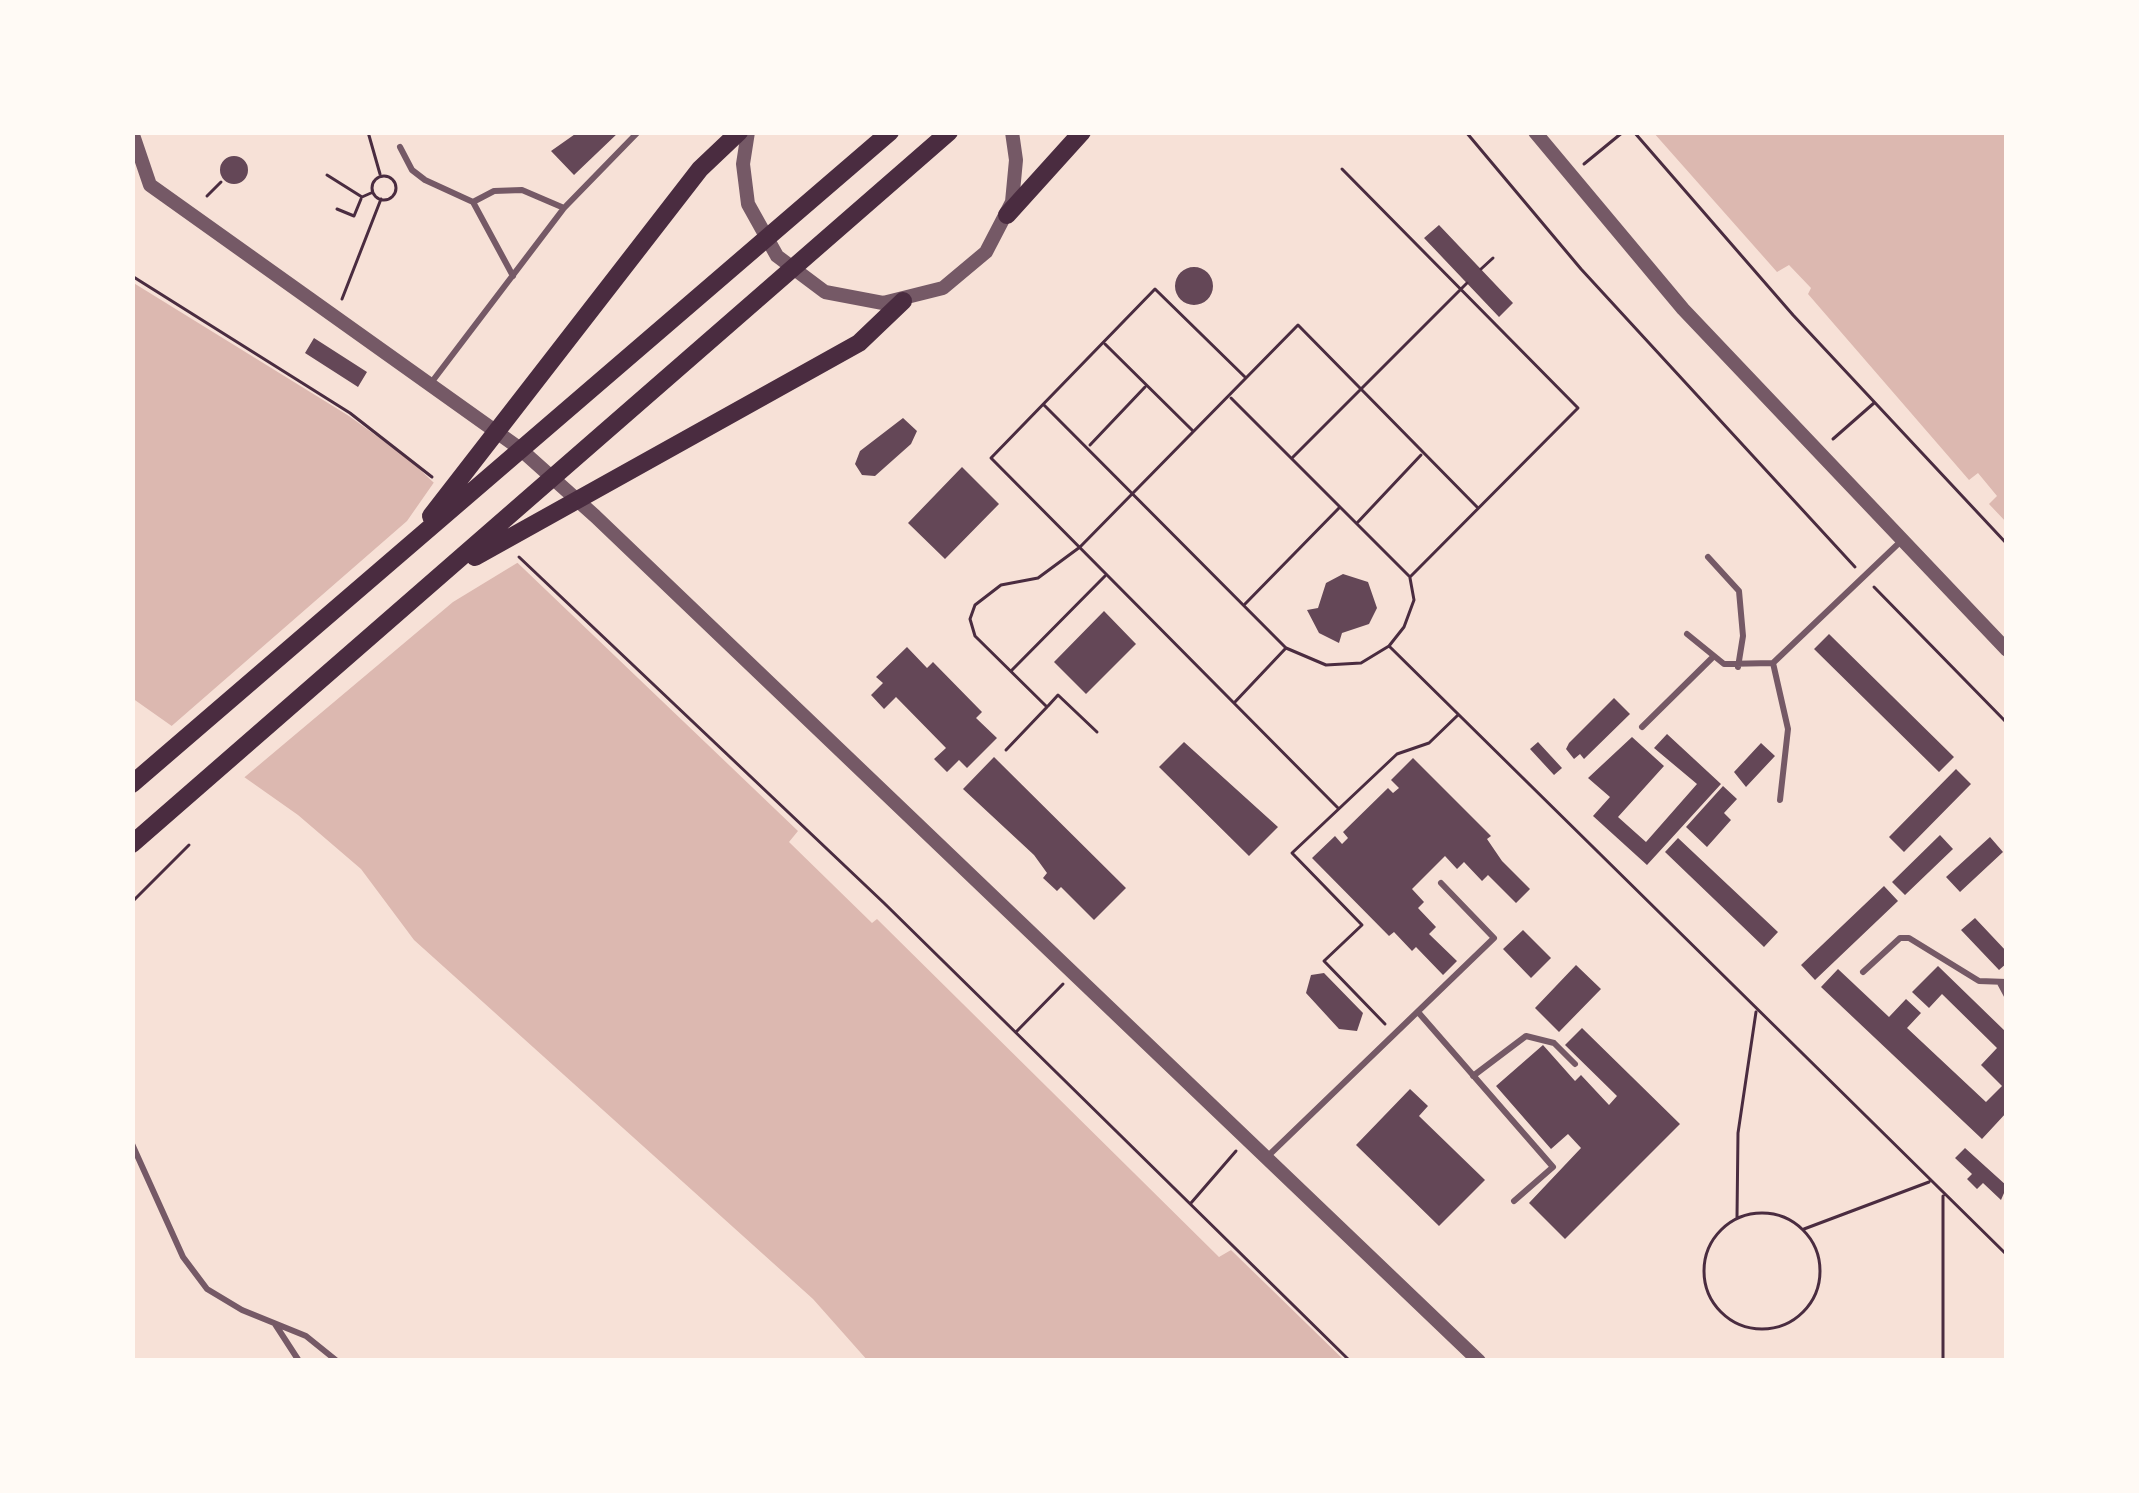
<!DOCTYPE html>
<html>
<head>
<meta charset="utf-8">
<style>
	body { margin:0 }
	#map { position:relative; width:2139px; height:1493px; overflow:hidden; background:#f7e1d7; font-family:"IBM Plex Sans",sans-serif }
	canvas { display:block }
	.frame { position:absolute; inset:0; border:135px solid #fffaf5; pointer-events:none }
</style>
</head>
<body>
<div id="map">
<canvas width="2139" height="1493"></canvas>
<div class="frame"></div>
</div>
<script>
const g = document.querySelector('canvas').getContext('2d');
g.lineJoin = 'round';
function fillPath(path, color) { g.fillStyle = color; g.fill(path, 'evenodd'); }
const poly = rows => new Path2D(rows.map(r => 'M' + r).join(''));
function strokePath(path, color, width, dash) { g.strokeStyle = color; g.lineWidth = width; g.lineCap = dash ? 'butt' : 'round'; g.setLineDash(dash || []); g.stroke(path); }
fillPath(poly([
	[1653,132,2007,132,2007,523,1989,504,1997,496,1978,473,1969,480,1808,294,1811,288,1789,265,1777,272],
	[132,282,349,416,410,460,798,831,789,842,872,923,877,919,1219,1257,1231,1250,1345,1361,868,1361,813,1299,414,940,361,869,298,815,132,698]
]), '#dcb8b0');
fillPath(poly([
	[437,478,522,560,453,602,240,781,167,730,407,521]
]), '#f7e1d7');
fillPath(poly([
	[578,132,619,132,574,175,551,151],
	'220 170a14 14 0 1 1 28 0a14 14 0 1 1-28 0Z',
	[1439,225,1513,303,1499,317,1424,238],
	'1175 286a19 19 0 1 1 38 0a19 19 0 1 1-38 0Z',
	[314,338,367,372,358,387,305,353],
	[903,418,917,431,911,444,875,476,862,475,855,464,860,451],
	[962,467,999,504,945,559,908,523],
	[1343,574,1368,582,1377,608,1369,624,1342,633,1339,643,1319,633,1307,610,1318,608,1326,583],
	[1104,611,1136,644,1086,694,1054,662],
	[1829,634,1954,757,1939,772,1814,649],
	[907,647,927,668,933,662,982,712,976,718,997,738,967,768,959,760,947,772,934,759,946,748,896,697,884,709,871,695,883,683,876,677],
	[1614,698,1630,714,1584,759,1580,754,1574,759,1566,749,1569,743],
	[1667,734,1721,784,1647,865,1593,816,1610,797,1588,778,1632,737,1664,766,1618,817,1646,842,1697,784,1654,748],
	[1184,742,1278,827,1249,856,1159,767],
	[1538,742,1562,768,1554,775,1530,749],
	[1761,743,1775,756,1746,787,1734,772],
	[994,757,1126,888,1094,920,1061,887,1057,891,1043,878,1047,873,1034,855,963,789],
	[1413,758,1491,836,1487,839,1502,861,1530,889,1516,903,1488,875,1482,881,1464,862,1457,869,1445,856,1412,889,1424,902,1418,908,1436,927,1429,934,1457,961,1443,975,1416,947,1412,951,1394,932,1389,936,1312,858,1335,836,1342,844,1348,838,1343,832,1388,788,1393,793,1399,788,1391,780],
	[1956,769,1971,784,1904,852,1889,837],
	[1723,786,1737,799,1724,813,1731,820,1707,847,1686,827],
	[1940,835,1953,849,1905,895,1892,882],
	[1990,837,2003,852,1960,892,1946,877],
	[1678,838,1778,932,1764,947,1665,852],
	[1884,886,1898,901,1815,980,1801,965],
	[1975,918,2007,952,2007,963,1999,970,1961,930],
	[1523,930,1551,958,1531,978,1503,949],
	[1576,965,1601,989,1559,1032,1535,1008],
	[1938,966,2007,1033,2007,1112,1982,1139,1821,987,1838,969,1889,1017,1906,999,1921,1013,1907,1028,1986,1102,2002,1086,1981,1065,1997,1048,1942,994,1929,1008,1912,992],
	[1324,973,1363,1013,1357,1031,1339,1029,1306,993,1311,975],
	[1582,1028,1680,1124,1565,1239,1529,1203,1581,1148,1568,1134,1551,1149,1496,1086,1543,1045,1575,1081,1581,1075,1609,1105,1617,1096,1565,1045],
	[1410,1089,1428,1106,1419,1116,1485,1180,1439,1226,1356,1145],
	[1965,1148,2007,1186,2001,1200,1983,1183,1977,1189,1967,1179,1972,1174,1955,1158]
]), '#644757');
strokePath(poly([
	[368,132,380,174],
	[1466,132,1581,269,1855,567],
	[1634,132,1793,315,2007,544],
	[1584,164,1623,132],
	[327,175,362,197,371,193],
	'372 188a12 12 0 1 1 24 0a12 12 0 1 1-24 0Z',
	[207,196,221,182],
	[337,209,354,216,361,199],
	[1481,269,1493,258],
	[132,276,350,413,432,477],
	[342,299,381,199],
	[1105,344,1192,430],
	[1246,378,1155,289,991,458,1338,808],
	[1231,398,1410,577,1578,408,1342,169],
	[1044,405,1286,648,1326,665,1361,663,1389,646,1404,627,1414,600,1410,578],
	[1833,439,1874,403],
	[1090,445,1145,387],
	[1293,457,1467,283],
	[1357,523,1421,455],
	[519,557,884,903,1350,1361],
	[1874,587,2007,723],
	[1245,604,1339,508],
	[1389,646,2007,1255],
	[1011,671,1105,576],
	[1234,703,1285,649],
	[1048,706,1058,695,1097,732],
	[1006,750,1047,707,975,636,970,619,975,605,1001,585,1038,578,1080,547,1298,325,1478,508],
	[132,902,189,845],
	[1385,1024,1324,961,1362,925,1292,853,1397,754,1429,743,1458,715],
	[1016,1032,1063,984],
	[1943,1196,1943,1361],
	[1191,1203,1236,1151],
	'1704 1271a58 58 0 1 1 116 0a58 58 0 1 1-116 0Z',
	[1737,1217,1738,1133,1756,1012],
	[1804,1229,1929,1182]
]), '#4a2c40', 3);
strokePath(poly([
	[400,147,412,170,425,180,473,202,513,276],
	[473,202,494,191,522,190,564,208],
	[431,383,564,208,638,132],
	[1708,557,1739,591,1743,636,1738,667],
	[1687,634,1724,664,1773,663,1899,543],
	[1773,663,1788,729,1780,800],
	[1642,727,1713,657],
	[1863,972,1900,938,1909,938,1979,981,2007,982],
	[2000,983,2007,996],
	[1418,1012,1553,1167,1514,1201],
	[1473,1076,1526,1036,1554,1043,1575,1064],
	[132,1144,183,1257,207,1289,242,1310,306,1336,337,1361],
	[1268,1156,1494,938,1441,883],
	[275,1324,299,1361]
]), '#755966', 6);
strokePath(poly([
	[132,132,150,185,519,448,595,516,1479,1361],
	[748,132,743,164,748,204,777,256,825,292,883,303,943,288,986,252,1012,202,1016,160,1012,132],
	[1535,132,1683,309,2007,650]
]), '#755966', 14);
strokePath(poly([
	[1007,215,1082,132],
	[431,516,700,169,739,132],
	[475,557,859,343,903,301],
	[132,784,890,132],
	[132,844,949,132]
]), '#4a2c40', 18);
</script>
</body>
</html>
